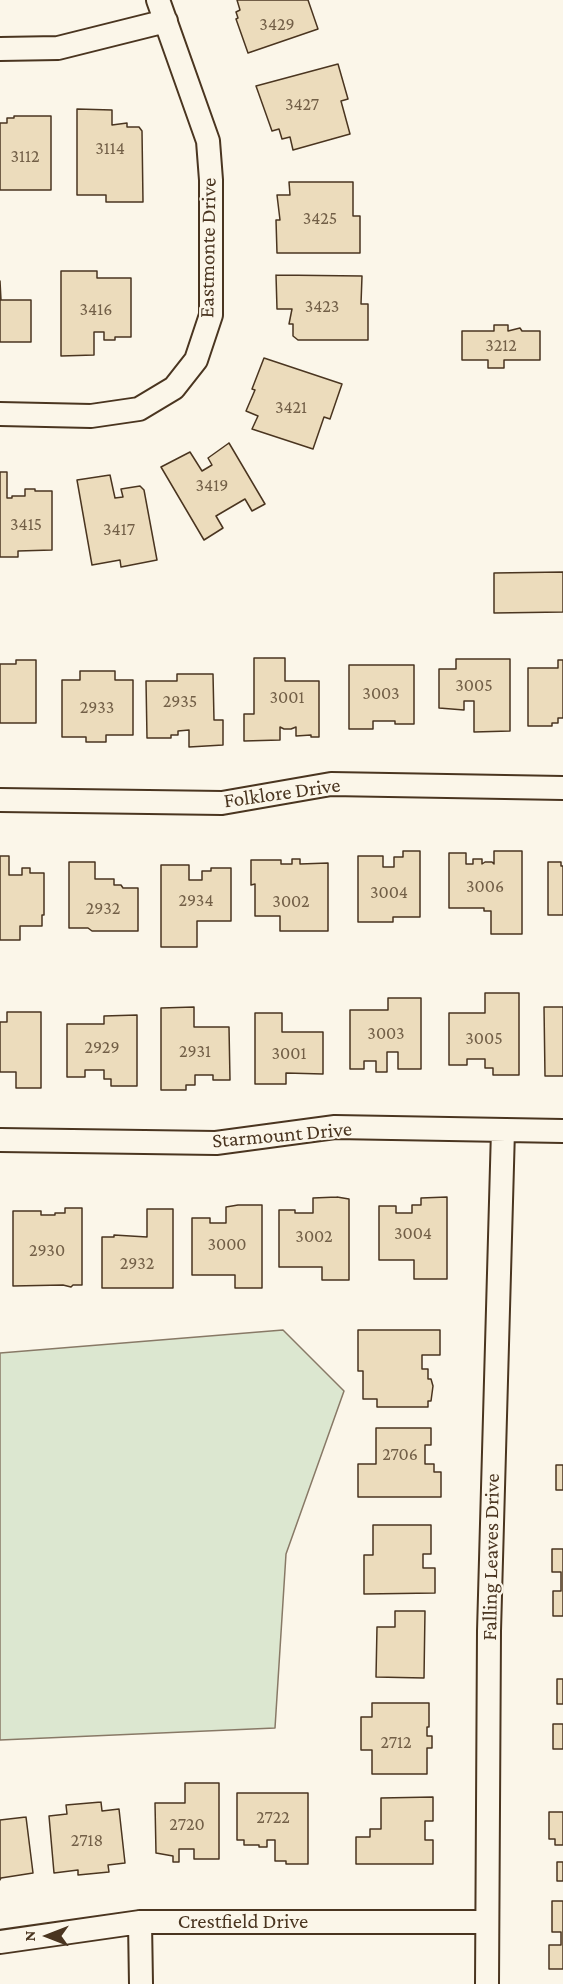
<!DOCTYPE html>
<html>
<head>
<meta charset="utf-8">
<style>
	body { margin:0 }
	#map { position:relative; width:563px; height:1984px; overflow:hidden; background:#fbf6e9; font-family:"Crimson Pro",serif }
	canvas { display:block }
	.north { position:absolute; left:18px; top:1906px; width:60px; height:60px; -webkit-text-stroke:4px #fbf6e9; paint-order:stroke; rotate:270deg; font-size:16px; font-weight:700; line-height:24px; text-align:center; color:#4a3520 }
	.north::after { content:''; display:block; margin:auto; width:21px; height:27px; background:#4a3520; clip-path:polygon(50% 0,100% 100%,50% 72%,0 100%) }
</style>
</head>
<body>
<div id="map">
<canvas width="563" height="1984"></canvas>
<div class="north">N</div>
</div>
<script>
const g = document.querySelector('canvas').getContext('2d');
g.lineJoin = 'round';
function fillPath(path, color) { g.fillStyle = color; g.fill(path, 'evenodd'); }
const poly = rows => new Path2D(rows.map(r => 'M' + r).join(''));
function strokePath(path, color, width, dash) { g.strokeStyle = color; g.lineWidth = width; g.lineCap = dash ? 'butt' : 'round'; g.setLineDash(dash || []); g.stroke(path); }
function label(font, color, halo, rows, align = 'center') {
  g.font = font + ' "Crimson Pro",serif'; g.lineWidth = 4.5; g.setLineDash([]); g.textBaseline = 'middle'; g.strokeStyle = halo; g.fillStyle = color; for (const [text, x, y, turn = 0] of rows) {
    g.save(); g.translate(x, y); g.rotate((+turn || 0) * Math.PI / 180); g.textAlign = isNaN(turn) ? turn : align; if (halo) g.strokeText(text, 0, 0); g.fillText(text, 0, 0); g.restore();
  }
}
const green = poly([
	[283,1330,344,1391,286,1554,275,1728,0,1740,0,1353,283,1330]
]);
fillPath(green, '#dce7d0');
strokePath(green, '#887966', 1.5);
const building = poly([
	[237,0,308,0,318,29,248,53,236,19,238,18,236,12,240,10,237,0],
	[338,64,348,99,341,101,350,134,293,150,290,137,282,139,279,129,272,131,256,86,338,64],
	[77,109,112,110,112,125,127,123,127,127,139,127,142,131,143,202,106,202,106,195,77,195,77,109],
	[14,116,51,116,51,190,0,190,0,123,7,123,7,118,14,118,14,116],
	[289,182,353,182,353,216,360,216,360,253,277,253,276,220,280,220,277,195,290,195,289,182],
	[61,271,97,271,97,278,131,278,131,337,115,337,115,340,104,340,104,332,94,332,94,355,61,356,61,271],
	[276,275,362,276,361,304,368,304,368,340,298,340,293,336,293,324,289,324,292,309,277,309,276,275],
	[0,281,1,300,31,300,31,342,0,342,0,281],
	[494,325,508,325,508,331,520,328,522,331,540,331,540,360,504,360,504,368,488,368,488,360,462,360,462,331,494,331,494,325],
	[264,358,342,384,330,419,324,417,313,449,252,429,258,416,246,411,255,390,252,389,264,358],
	[229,443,265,504,252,511,245,499,216,516,223,528,204,540,161,467,190,452,202,471,212,465,208,458,229,443],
	[0,472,7,472,7,498,12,498,12,496,25,496,25,489,35,489,35,491,52,491,52,550,18,551,18,557,0,557,0,472],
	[110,475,115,498,123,497,121,489,140,486,144,490,157,560,121,567,120,560,92,565,77,480,110,475],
	[563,572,563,612,494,613,494,573,563,572],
	[254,658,285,658,285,681,319,681,319,737,311,737,311,735,296,736,296,727,291,729,284,729,280,727,280,740,244,741,244,714,254,714,254,658],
	[456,659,510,659,510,731,474,732,474,701,464,701,464,710,439,708,439,669,456,669,456,659],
	[16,660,36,660,36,723,0,723,0,664,16,664,16,660],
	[558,660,563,660,563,718,558,718,558,723,552,723,552,726,528,726,528,668,558,668,558,660],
	[349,665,414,665,414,724,395,724,395,721,373,721,373,729,349,729,349,665],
	[80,671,115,671,115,680,133,680,133,735,106,735,106,742,86,742,86,737,62,737,62,680,80,680,80,671],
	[177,674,213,674,214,720,223,720,223,745,189,747,189,730,178,731,178,735,171,735,171,738,147,738,146,681,177,681,177,674],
	[403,851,420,851,420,917,393,917,393,922,358,922,358,856,383,856,383,867,394,867,394,857,403,857,403,851],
	[494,851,522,851,522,934,491,934,491,911,484,911,484,908,449,908,449,853,466,853,466,864,473,864,473,859,482,859,482,864,485,862,492,862,494,864,494,851],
	[0,856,9,856,9,875,22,875,22,868,30,868,30,873,44,873,44,915,42,915,42,926,20,926,20,940,0,940,0,856],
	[292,859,300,859,300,864,328,863,328,931,280,931,280,916,255,916,255,884,251,885,251,860,281,860,281,864,292,864,292,859],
	[69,862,95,862,95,879,114,879,114,885,121,885,123,888,138,888,138,931,92,931,88,928,69,928,69,862],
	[548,862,561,862,561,866,563,866,563,915,548,915,548,862],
	[161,865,189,865,189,880,202,880,202,871,211,871,211,868,231,868,231,921,197,921,197,947,161,947,161,865],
	[485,993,519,993,519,1075,493,1075,493,1068,485,1068,485,1059,467,1059,467,1065,449,1065,449,1013,485,1013,485,993],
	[388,998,421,998,421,1069,398,1069,398,1052,387,1052,387,1072,376,1072,376,1061,364,1061,364,1069,350,1069,350,1010,388,1010,388,998],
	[194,1007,194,1027,229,1027,230,1080,213,1080,213,1075,195,1075,195,1085,186,1085,186,1090,161,1090,161,1008,194,1007],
	[544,1007,563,1007,563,1076,545,1076,544,1007],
	[7,1012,41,1012,41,1088,16,1088,16,1072,0,1072,0,1022,7,1022,7,1012],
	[255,1013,282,1013,282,1032,323,1032,323,1074,286,1073,286,1084,255,1084,255,1013],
	[137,1015,137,1086,111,1086,111,1079,104,1079,104,1070,85,1070,85,1077,67,1077,67,1024,104,1024,104,1016,137,1015],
	[337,1197,349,1199,349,1280,322,1280,322,1267,279,1267,279,1210,295,1210,295,1213,313,1213,313,1198,337,1197],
	[447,1197,447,1279,414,1279,414,1260,379,1260,379,1206,396,1206,396,1213,412,1213,412,1205,421,1205,421,1198,447,1197],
	[238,1205,262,1205,262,1288,235,1288,235,1275,192,1275,192,1218,210,1218,210,1223,226,1223,226,1207,238,1205],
	[65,1208,82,1208,82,1285,73,1285,71,1287,63,1285,13,1286,13,1211,41,1211,41,1215,55,1215,55,1213,65,1213,65,1208],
	[147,1209,173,1209,173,1288,102,1288,102,1237,114,1237,114,1235,147,1237,147,1209],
	[358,1330,440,1330,440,1355,422,1355,422,1369,428,1369,428,1379,431,1379,433,1386,431,1401,428,1401,428,1407,377,1407,377,1399,363,1399,363,1371,358,1371,358,1330],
	[376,1428,431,1428,431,1445,425,1445,425,1464,434,1464,434,1472,441,1472,441,1497,358,1497,358,1464,376,1464,376,1428],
	[556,1465,563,1465,563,1490,556,1490,556,1465],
	[373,1525,431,1525,431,1554,423,1554,423,1568,435,1568,435,1593,364,1594,364,1555,373,1555,373,1525],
	[552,1549,563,1549,563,1616,553,1616,553,1591,561,1591,561,1572,552,1572,552,1549],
	[395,1611,425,1611,424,1678,376,1677,377,1627,395,1627,395,1611],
	[557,1679,563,1679,563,1704,557,1704,557,1679],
	[372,1703,429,1703,429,1727,427,1727,427,1736,432,1736,432,1748,427,1748,427,1774,372,1774,372,1750,361,1750,361,1717,372,1717,372,1703],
	[553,1724,563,1724,563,1749,553,1749,553,1724],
	[185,1783,219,1783,219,1859,194,1859,194,1849,179,1849,179,1862,173,1862,173,1856,156,1853,155,1803,185,1803,185,1783],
	[237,1793,308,1793,308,1864,286,1864,286,1861,275,1861,275,1840,267,1840,267,1847,259,1847,259,1845,244,1845,244,1840,237,1840,237,1793],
	[433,1797,433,1821,425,1821,425,1840,433,1840,433,1864,356,1864,356,1837,370,1837,370,1829,381,1829,381,1798,433,1797],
	[101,1802,102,1811,119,1809,125,1863,108,1865,109,1872,78,1875,78,1870,54,1873,49,1816,67,1814,66,1805,101,1802],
	[549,1812,563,1812,563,1845,555,1845,555,1839,549,1839,549,1812],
	[26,1817,33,1873,1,1878,0,1880,0,1820,26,1817],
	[557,1862,563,1862,563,1881,557,1881,557,1862],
	[552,1901,563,1901,563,1969,549,1969,549,1945,561,1945,561,1932,552,1932,552,1901]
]);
fillPath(building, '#ecdcbc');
strokePath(building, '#4a3520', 1.5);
const street = poly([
	[0,49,58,48,166,21],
	[0,414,91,416,139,409,174,388,196,360,211,315,211,180,208,141,158,0],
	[0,800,222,803,331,784,563,788],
	[0,1140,216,1143,335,1127,563,1131],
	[140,1922,141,1984],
	[0,1942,140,1922,487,1922],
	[487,1984,489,1631,503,1130]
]);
strokePath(street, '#4a3520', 26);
strokePath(street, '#fbf6e9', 22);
label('18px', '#725f47', null, [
	["3429",277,24],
	["3427",302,104],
	["3114",110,148],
	["3112",25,156],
	["3425",320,218],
	["3423",322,306],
	["3416",96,309],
	["3212",501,345],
	["3421",291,407],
	["3419",212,485],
	["3415",26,524],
	["3417",119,529],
	["3005",474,685],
	["3003",381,693],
	["3001",287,697],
	["2935",180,701],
	["2933",97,707],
	["3006",485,886],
	["3004",389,892],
	["2934",196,900],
	["3002",291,901],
	["2932",103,908],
	["3003",386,1033],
	["3005",484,1038],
	["2929",102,1047],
	["2931",195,1051],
	["3001",289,1053],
	["3004",413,1233],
	["3002",314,1236],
	["3000",227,1244],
	["2930",47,1250],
	["2932",137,1263],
	["2706",400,1454],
	["2712",396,1742],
	["2722",273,1817],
	["2720",187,1824],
	["2718",87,1840]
]);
label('21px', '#4a3520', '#fbf6e9', [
	["Eastmonte Drive",208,248,-89],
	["Folklore Drive",282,793,-8],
	["Starmount Drive",282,1135,-5],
	["Falling Leaves Drive",491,1557,-89],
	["Crestfield Drive",243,1922]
]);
</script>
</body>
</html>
